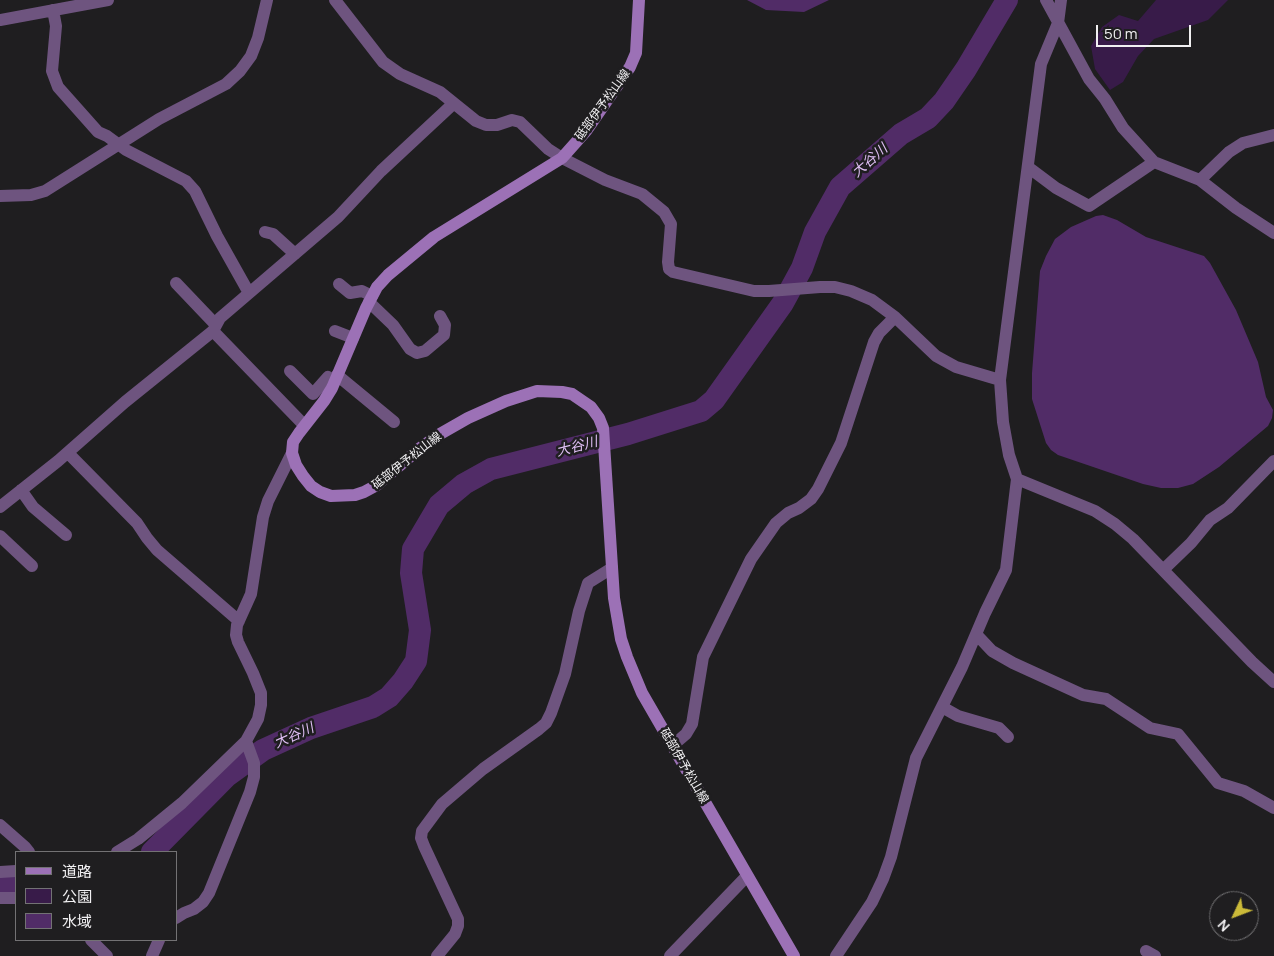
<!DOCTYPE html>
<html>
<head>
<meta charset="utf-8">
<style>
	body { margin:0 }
	#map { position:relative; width:1274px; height:956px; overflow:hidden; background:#1f1e20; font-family:Manrope,"Noto Sans JP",sans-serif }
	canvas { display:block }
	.legend { position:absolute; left:15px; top:851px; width:162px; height:90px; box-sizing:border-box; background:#1f1e20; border:1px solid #737274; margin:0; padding:6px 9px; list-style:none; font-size:15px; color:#f1f0f2 }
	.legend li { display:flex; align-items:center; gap:10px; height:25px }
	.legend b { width:25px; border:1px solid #737274 }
	.north { position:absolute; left:1209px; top:891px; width:50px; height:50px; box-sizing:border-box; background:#1f1e20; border:1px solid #737274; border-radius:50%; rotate:227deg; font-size:14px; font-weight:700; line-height:20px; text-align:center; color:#f1f0f2 }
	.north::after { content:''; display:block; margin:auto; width:18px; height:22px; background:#cbba39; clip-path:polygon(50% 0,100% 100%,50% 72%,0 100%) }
	.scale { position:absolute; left:1096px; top:25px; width:95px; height:22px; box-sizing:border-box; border:2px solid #f1f0f2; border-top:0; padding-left:6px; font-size:15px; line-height:18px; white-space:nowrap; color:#f1f0f2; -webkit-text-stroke:4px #1f1e20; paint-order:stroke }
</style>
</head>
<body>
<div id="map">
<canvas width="1274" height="956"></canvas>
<ul class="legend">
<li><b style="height:6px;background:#9c71b6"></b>道路</li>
<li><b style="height:14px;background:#381b49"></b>公園</li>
<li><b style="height:14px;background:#512c67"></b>水域</li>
</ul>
<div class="north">N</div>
<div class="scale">50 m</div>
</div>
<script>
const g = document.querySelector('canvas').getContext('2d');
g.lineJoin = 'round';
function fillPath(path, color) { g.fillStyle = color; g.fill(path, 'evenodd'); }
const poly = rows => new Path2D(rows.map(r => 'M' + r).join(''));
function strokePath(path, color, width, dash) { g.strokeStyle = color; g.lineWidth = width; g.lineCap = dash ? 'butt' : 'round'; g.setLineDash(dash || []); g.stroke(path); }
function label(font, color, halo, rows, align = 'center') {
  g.font = font + ' Manrope,"Noto Sans JP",sans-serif'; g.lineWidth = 5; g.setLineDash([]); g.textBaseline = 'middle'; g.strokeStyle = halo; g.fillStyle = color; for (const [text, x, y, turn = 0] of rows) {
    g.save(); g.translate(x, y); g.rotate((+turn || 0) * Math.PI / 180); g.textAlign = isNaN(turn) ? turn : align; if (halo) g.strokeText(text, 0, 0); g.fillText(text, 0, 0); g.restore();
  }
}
fillPath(poly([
	[1156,0,1228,0,1208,20,1154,39,1138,56,1123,82,1110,90,1095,69,1091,46,1102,27,1119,15,1138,21]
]), '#381b49');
fillPath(poly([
	[747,0,829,0,804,12,766,10],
	[1103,215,1117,220,1146,237,1204,256,1210,263,1236,310,1258,362,1266,397,1273,410,1272,418,1268,426,1219,467,1193,484,1178,488,1161,488,1143,484,1058,455,1051,450,1046,443,1032,399,1032,373,1040,271,1046,256,1055,239,1071,227,1096,216]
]), '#512c67');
strokePath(poly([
	[152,852,227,776,263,750,311,728,373,707,389,697,403,681,416,661,420,630,411,573,413,549,439,505,464,484,491,469,628,434,701,411,714,400,783,303,802,268,815,232,840,187,901,134,928,118,944,101,966,69,1007,0],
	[0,885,16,883]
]), '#512c67', 22);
strokePath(poly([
	[335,0,383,62,400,74,440,92,476,121,486,125,497,125,512,120,520,122,548,149,562,158,605,180,642,194,664,212,671,224,668,262,669,269,673,272,754,291,769,291,820,287,835,287,851,291,872,300,895,317,936,356,956,367,1000,380],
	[1046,0,1089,79,1105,99,1123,128,1154,162,1200,180,1236,208,1274,233],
	[53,10,56,26,52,71,58,87,98,132,107,136,126,150,186,181,195,191,217,236,249,293],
	[0,20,108,0],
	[1028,167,1056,188,1089,206,1154,162],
	[1200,180,1229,152,1243,143,1274,135],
	[0,196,31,195,45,191,159,119,226,84,240,71,251,56,258,38,267,0],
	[265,232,273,234,295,254],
	[176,283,216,325],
	[339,284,350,293,362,291,372,296],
	[369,302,393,325,410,349,417,353,425,351,444,335,445,325,440,316],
	[213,331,304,425],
	[335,331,353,338],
	[290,371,313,394,328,377,335,381],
	[337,375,394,422],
	[68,453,137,523,147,538,157,550,239,621],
	[1017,479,1095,511,1115,524,1133,539,1252,662,1274,682],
	[21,490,33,507,66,535],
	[0,507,58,461,125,402,213,331,220,318,338,217,381,171,453,104],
	[0,536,32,566],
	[1163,570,1191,543,1210,520,1228,508,1274,461],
	[976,634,992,651,1013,663,1083,695,1106,699,1150,728,1178,734,1218,783,1244,791,1274,808],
	[942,707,958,716,999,728,1008,737],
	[672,746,686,734,692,724,703,657,751,559,776,523,788,513,799,508,811,499,818,489,841,443,874,342,879,333,895,317],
	[0,825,25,847,29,852],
	[117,852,138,839,182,803,246,741,258,719,261,705,261,693,253,673,238,642,236,635,237,625,251,594,263,517,268,501,292,453],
	[0,872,16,871],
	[0,898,16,898],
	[176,918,184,913,194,909,203,902,209,893,250,792,254,777,254,763,246,741],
	[91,940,107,956],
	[1146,951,1155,956],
	[152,956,159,940],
	[437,956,455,934,458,926,458,919,424,846,421,838,422,831,442,804,483,769,539,729,546,723,551,713,565,674,579,611,588,583,612,568],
	[670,956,747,876],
	[836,956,872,902,883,879,891,857,916,758,962,667,985,613,1006,570,1017,479,1009,455,1003,422,1000,380,1041,64,1058,23,1061,0]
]), '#6e547f', 12);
strokePath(poly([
	[639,0,636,53,630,67,586,131,562,158,434,237,388,275,377,287,366,308,332,388,324,401,299,433,293,442,292,453,296,465,303,476,311,486,320,492,331,496,355,495,364,492,377,485,419,449,440,434,468,418,506,401,537,391,562,392,572,394,591,407,599,418,603,428,614,598,621,639,627,657,642,693,794,956]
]), '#9c71b6', 12);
label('12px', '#f1f0f2', '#1f1e20', [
	["砥部伊予松山線",603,105,-54],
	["砥部伊予松山線",407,461,-38],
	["砥部伊予松山線",684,766,60]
]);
label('italic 14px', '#dfbff4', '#1f1e20', [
	["大谷川",870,161,-41],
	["大谷川",577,447,-14],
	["大谷川",294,736,-24]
]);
</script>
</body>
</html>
